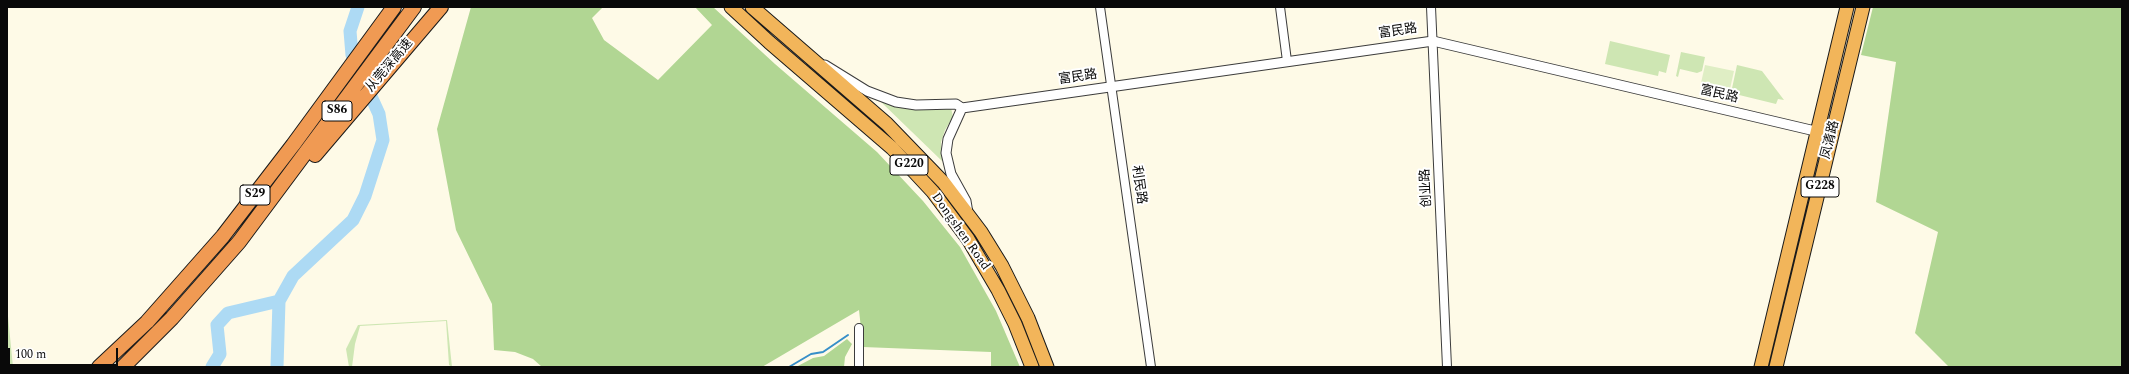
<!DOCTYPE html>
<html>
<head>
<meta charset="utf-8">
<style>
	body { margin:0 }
	#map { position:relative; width:2129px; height:374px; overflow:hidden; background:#fefae7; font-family:Spectral,serif }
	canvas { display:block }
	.frame { position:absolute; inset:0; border:8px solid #090909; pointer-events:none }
	.scale { position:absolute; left:8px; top:348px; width:110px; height:18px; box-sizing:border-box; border:2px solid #090909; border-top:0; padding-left:5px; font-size:12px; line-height:14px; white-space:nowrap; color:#090909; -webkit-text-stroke:3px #fff; paint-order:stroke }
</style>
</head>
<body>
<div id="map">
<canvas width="2129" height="374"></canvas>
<div class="frame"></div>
<div class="scale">100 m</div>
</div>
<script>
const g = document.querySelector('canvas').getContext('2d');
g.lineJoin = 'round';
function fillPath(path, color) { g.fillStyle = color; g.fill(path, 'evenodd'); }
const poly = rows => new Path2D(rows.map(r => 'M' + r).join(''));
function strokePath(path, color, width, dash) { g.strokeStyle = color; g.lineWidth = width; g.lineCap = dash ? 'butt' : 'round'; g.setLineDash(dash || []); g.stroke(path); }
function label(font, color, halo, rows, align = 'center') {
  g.font = font + ' Spectral,"Noto Sans SC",serif'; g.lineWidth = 4; g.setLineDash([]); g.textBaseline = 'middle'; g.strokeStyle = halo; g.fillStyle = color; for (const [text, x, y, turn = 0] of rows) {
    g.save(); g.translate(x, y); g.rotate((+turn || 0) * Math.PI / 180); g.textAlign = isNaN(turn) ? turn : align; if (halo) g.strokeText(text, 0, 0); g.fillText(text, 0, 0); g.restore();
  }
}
fillPath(poly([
	[1610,41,1670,55,1666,73,1659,71,1658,76,1605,64],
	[1681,52,1705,57,1702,71,1697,73,1680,69,1678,77,1676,76],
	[1737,65,1762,71,1784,100,1778,99,1776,104,1731,93],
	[880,101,889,104,951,108,953,117,945,130,941,142,942,161],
	[7,306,13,367,7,367],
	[447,320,452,367,449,365,446,321,360,326,355,344,352,367,349,367,346,349,358,325]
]), '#cee6b3');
fillPath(poly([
	[471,7,603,7,592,18,604,40,658,80,712,25,695,7,713,7,775,64,877,152,923,201,960,247,996,311,1020,367,991,367,991,352,863,347,859,310,762,367,542,367,533,359,515,352,494,350,492,304,456,230,437,129],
	[1873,7,2122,7,2122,367,1949,367,1915,333,1938,232,1876,202,1896,62,1861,55],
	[847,339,852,344,845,357,844,367,796,367,813,358,824,356]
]), '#b1d693');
fillPath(poly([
	[1705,65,1734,71,1730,89,1701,83]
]), '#dfeec4');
strokePath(poly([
	[789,367,811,354,823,352,848,335]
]), '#378fc8', 2);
strokePath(poly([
	[212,367,220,354,217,325,228,313,279,301],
	[277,367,279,301,293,276,353,220,365,196,383,140,379,114,352,55,350,31,358,7]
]), '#addaf4', 13);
const minor = poly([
	[1100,7,1151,367],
	[1280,7,1287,61],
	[1431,7,1447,367],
	[859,367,859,328]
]);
const tertiary = poly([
	[825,65,867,91,896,102,916,105,956,104,962,108,948,139,946,153,951,174,966,201,968,213],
	[962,108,1433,41,1832,135]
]);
const trunk = poly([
	[731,7,769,42,892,148,933,192,968,239,998,290,1015,324,1032,367],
	[752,7,887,124,944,183,981,232,1002,266,1028,318,1047,367],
	[1761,367,1847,7],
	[1776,367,1863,7]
]);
const motorway = poly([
	[315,155,441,7],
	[99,367,147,322,223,236,293,145,394,7],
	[123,367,172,318,239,242,414,7]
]);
strokePath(minor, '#3c3c3c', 10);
strokePath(tertiary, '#3c3c3c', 11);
strokePath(trunk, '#1a1a1a', 15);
strokePath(motorway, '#1a1a1a', 16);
strokePath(minor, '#fff', 8);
strokePath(tertiary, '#fff', 9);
strokePath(trunk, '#f2b55a', 13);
strokePath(motorway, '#f09a53', 14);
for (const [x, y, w] of [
	[337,111,30],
	[909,165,38],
	[1820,187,38],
	[255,195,30]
]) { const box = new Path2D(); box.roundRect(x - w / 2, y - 10, w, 20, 3); g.fillStyle = '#fff'; g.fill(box); strokePath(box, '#090909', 1); }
label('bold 12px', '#090909', null, [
	["S86",337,111],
	["G220",909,165],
	["G228",1820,187],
	["S29",255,195]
]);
label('13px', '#090909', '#fff', [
	["富民路",1398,32,-8],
	["从莞深高速",390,66,-50],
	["富民路",1078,78,-8],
	["富民路",1719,95,13],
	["凤清路",1831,140,-76],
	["利民路",1138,185,82],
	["创业路",1427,188,-93],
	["Dongshen Road",960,232,55]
]);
</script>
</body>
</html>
